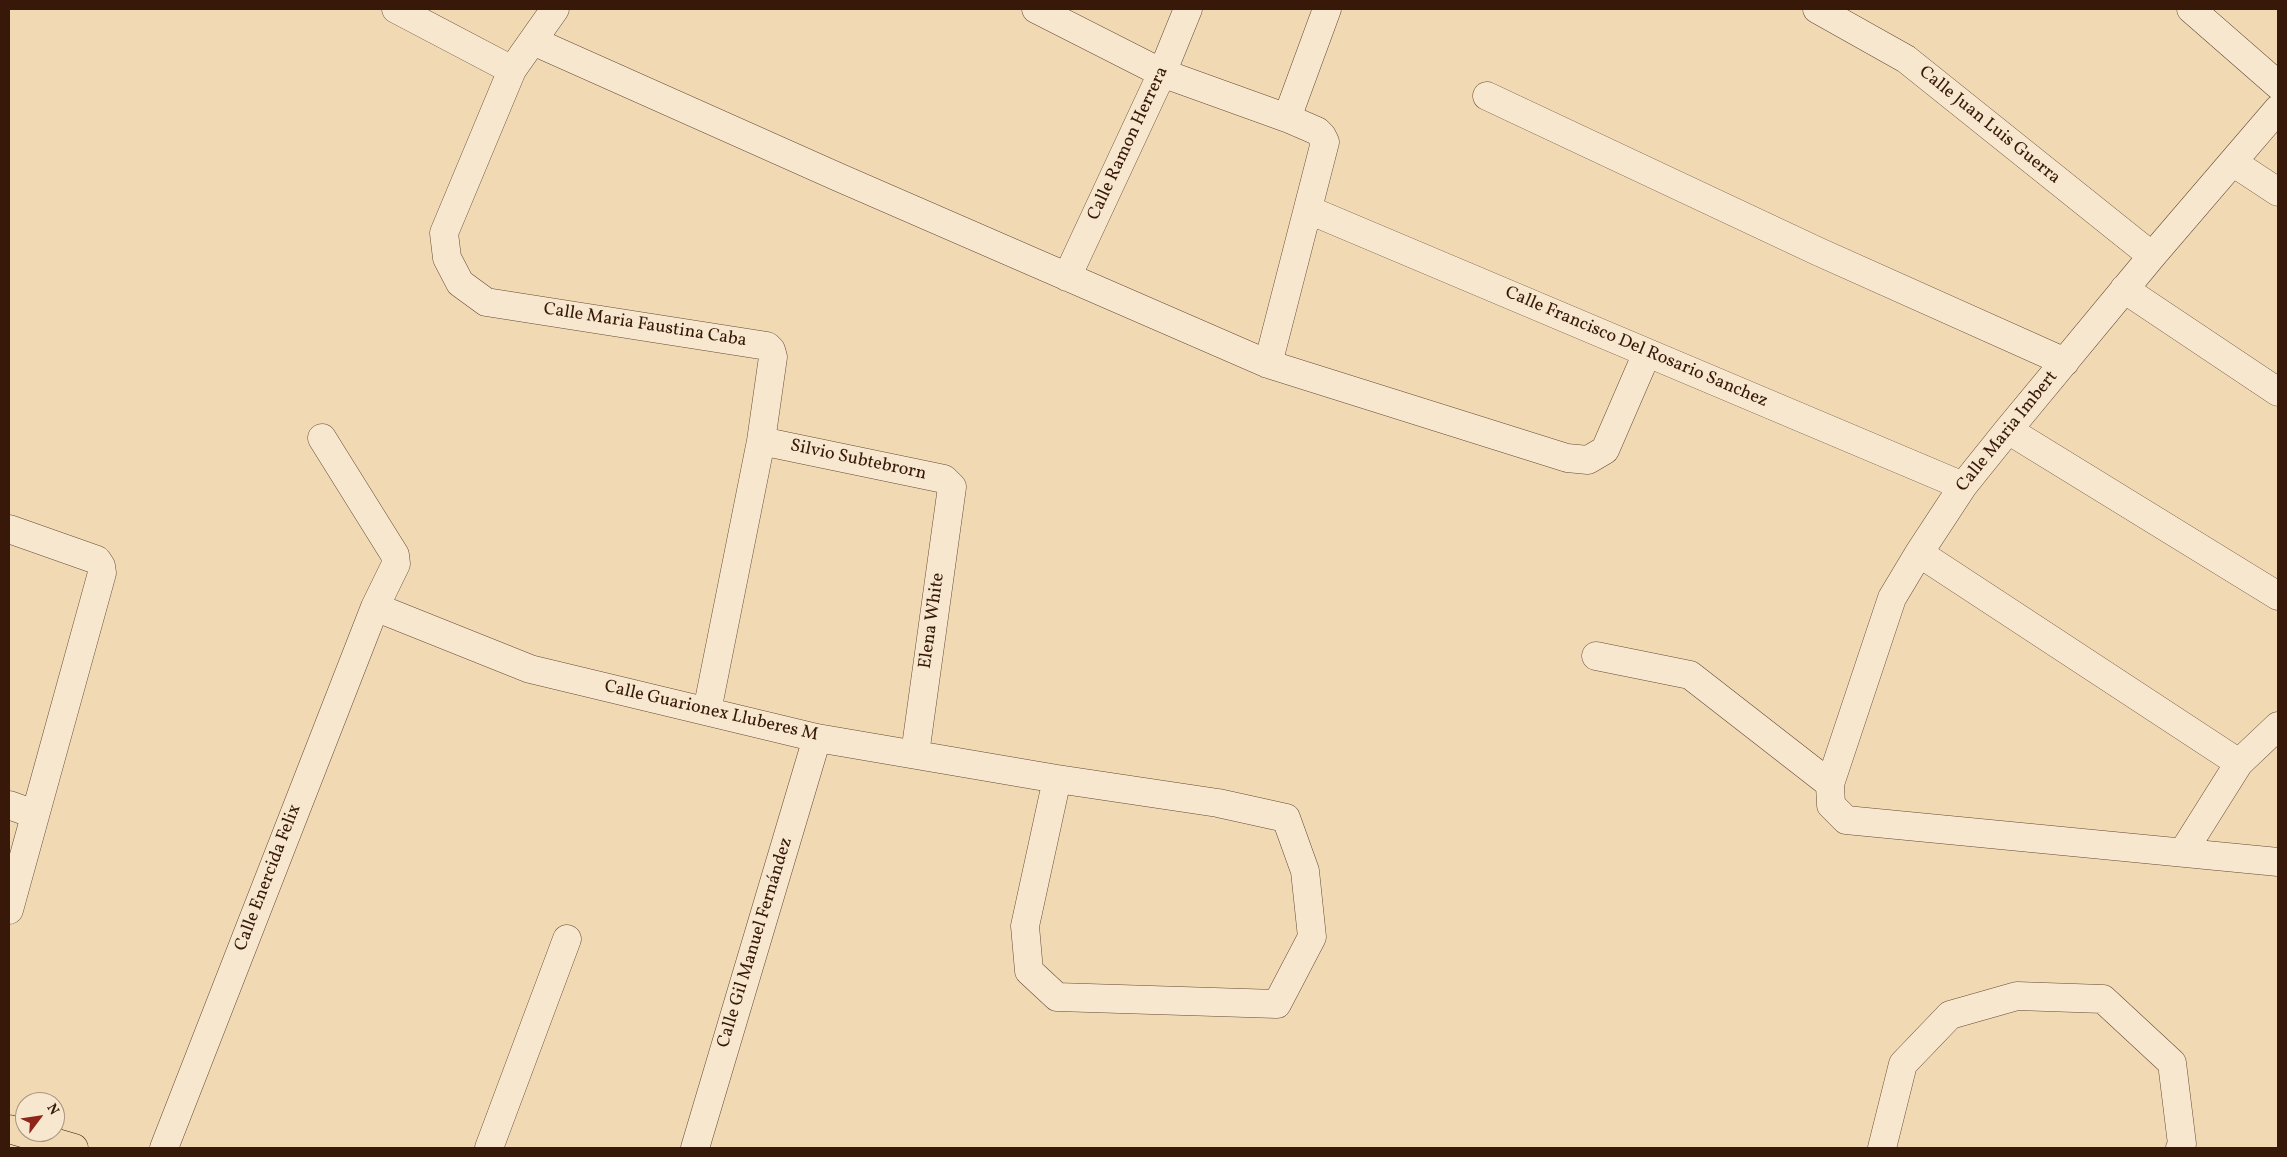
<!DOCTYPE html>
<html>
<head>
<meta charset="utf-8">
<style>
	body { margin:0 }
	#map { position:relative; width:2287px; height:1157px; overflow:hidden; background:#f1dab3; font-family:Vollkorn,serif }
	canvas { display:block }
	.frame { position:absolute; inset:0; border:10px solid #371809; pointer-events:none }
	.north { position:absolute; left:15px; top:1092px; width:50px; height:50px; box-sizing:border-box; background:#f6e7ce; border:1px solid #aa947f; border-radius:50%; rotate:59deg; font-size:14px; font-weight:700; line-height:20px; text-align:center; color:#371809 }
	.north::after { content:''; display:block; margin:auto; width:18px; height:22px; background:#8f2418; clip-path:polygon(50% 0,100% 100%,50% 72%,0 100%) }
</style>
</head>
<body>
<div id="map">
<canvas width="2287" height="1157"></canvas>
<div class="frame"></div>
<div class="north">N</div>
</div>
<script>
const g = document.querySelector('canvas').getContext('2d');
g.lineJoin = 'round';
const poly = rows => new Path2D(rows.map(r => 'M' + r).join(''));
function strokePath(path, color, width, dash) { g.strokeStyle = color; g.lineWidth = width; g.lineCap = dash ? 'butt' : 'round'; g.setLineDash(dash || []); g.stroke(path); }
function label(font, color, halo, rows, align = 'center') {
  g.font = font + ' Vollkorn,serif'; g.lineWidth = 4.5; g.setLineDash([]); g.textBaseline = 'middle'; g.strokeStyle = halo; g.fillStyle = color; for (const [text, x, y, turn = 0] of rows) {
    g.save(); g.translate(x, y); g.rotate((+turn || 0) * Math.PI / 180); g.textAlign = isNaN(turn) ? turn : align; if (halo) g.strokeText(text, 0, 0); g.fillText(text, 0, 0); g.restore();
  }
}
const minor = poly([
	[396,9,512,70],
	[555,9,512,70,444,233,447,258,460,283,486,302,767,346,771,350,773,357,761,441,707,711],
	[1036,9,1162,73,1287,118,1317,131,1322,136,1325,142,1268,364],
	[1817,9,1906,59,2152,256],
	[2191,9,2278,85],
	[533,41,838,177,1268,364,1567,458,1588,460,1605,450,1647,353],
	[1487,96,1817,251,2065,362],
	[2278,109,2152,256,2008,430,1963,486,1919,553,1892,598,1830,784,1831,805,1846,820,2278,862],
	[1287,118,1327,9],
	[2234,163,2278,192],
	[1309,210,1963,486],
	[1067,277,1162,73,1188,9],
	[2124,289,2278,392],
	[2008,430,2278,596],
	[761,441,944,479,952,487,915,754],
	[9,529,97,560,101,566,102,573,9,910],
	[1919,553,2239,763],
	[375,607,530,669,817,738,1057,779,1218,803,1286,818,1305,871,1312,937,1277,1004,1057,997,1029,971,1025,926,1057,779],
	[1596,656,1690,675,1830,784],
	[9,805,34,814],
	[2183,852,2239,763,2278,726],
	[164,1148,375,607,396,564,395,555,322,438],
	[489,1148,567,939],
	[695,1148,817,738],
	[1882,1148,1903,1064,1950,1015,2017,996,2103,999,2172,1063,2182,1144,2180,1148]
]);
const major = poly([
	[9,1129,74,1148]
]);
strokePath(minor, '#664834', 29);
strokePath(major, '#371809', 29);
strokePath(minor, '#f6e7ce', 28);
strokePath(major, '#f1dab3', 28);
label('18px', '#371809', '#f6e7ce', [
	["Calle Juan Luis Guerra",1989,126,39],
	["Calle Ramon Herrera",1129,144,-65],
	["Calle Maria Faustina Caba",645,326,9],
	["Calle Francisco Del Rosario Sanchez",1636,348,23],
	["Calle Maria Imbert",2008,432,-51],
	["Silvio Subtebrorn",858,461,12],
	["Elena White",933,621,-82],
	["Calle Guarionex Lluberes M",711,712,13],
	["Calle Enercida Felix",269,878,-69],
	["Calle Gil Manuel Fernández",756,943,-73]
]);
</script>
</body>
</html>
